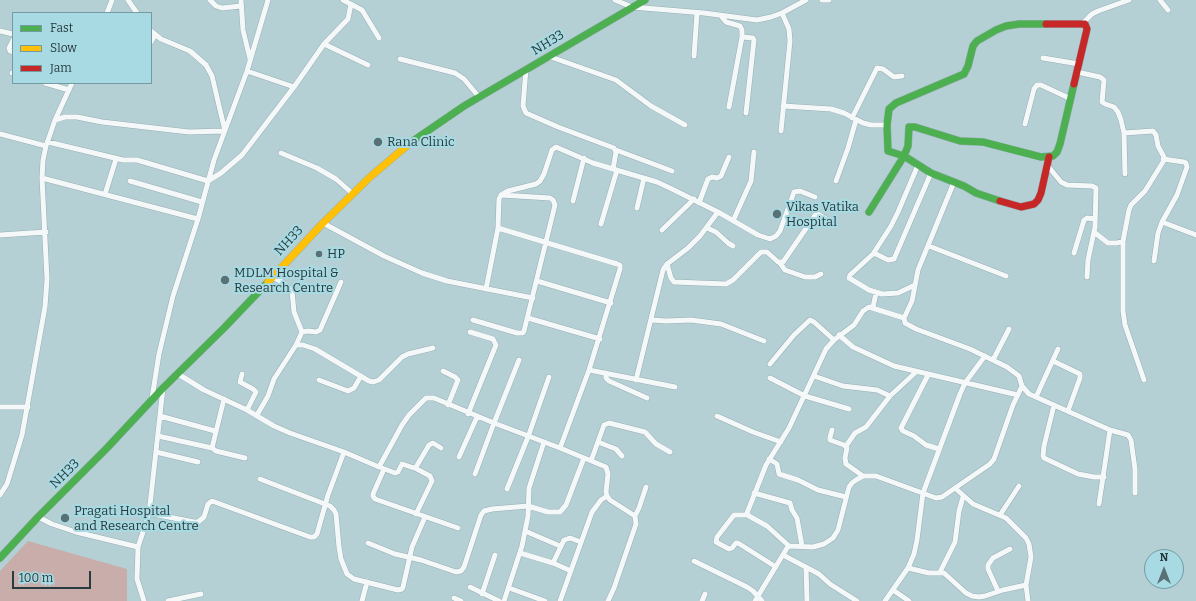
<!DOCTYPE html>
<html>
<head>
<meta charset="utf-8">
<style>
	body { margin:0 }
	#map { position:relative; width:1196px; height:601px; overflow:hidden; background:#b4d0d5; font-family:Bitter,serif }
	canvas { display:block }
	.legend { position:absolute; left:12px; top:12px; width:140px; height:72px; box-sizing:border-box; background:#a7dae2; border:1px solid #749ba1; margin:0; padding:5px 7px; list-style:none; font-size:12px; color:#283c3f }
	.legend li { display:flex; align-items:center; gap:8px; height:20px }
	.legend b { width:20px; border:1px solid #749ba1 }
	.north { position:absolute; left:1144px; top:549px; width:40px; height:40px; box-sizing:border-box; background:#a7dae2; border:1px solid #749ba1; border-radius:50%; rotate:0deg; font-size:11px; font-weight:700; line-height:16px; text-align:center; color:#283c3f }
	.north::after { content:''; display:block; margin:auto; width:14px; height:18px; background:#597074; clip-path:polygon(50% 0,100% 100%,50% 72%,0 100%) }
	.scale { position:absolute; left:12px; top:571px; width:79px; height:18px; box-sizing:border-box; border:2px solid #283c3f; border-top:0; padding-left:5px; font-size:12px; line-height:14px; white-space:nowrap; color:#283c3f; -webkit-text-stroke:3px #a7dae2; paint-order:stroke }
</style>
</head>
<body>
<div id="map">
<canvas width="1196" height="601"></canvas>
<ul class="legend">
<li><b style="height:5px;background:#4caf50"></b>Fast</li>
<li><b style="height:5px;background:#ffc107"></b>Slow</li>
<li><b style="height:5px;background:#c62828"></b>Jam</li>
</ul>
<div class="north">N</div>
<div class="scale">100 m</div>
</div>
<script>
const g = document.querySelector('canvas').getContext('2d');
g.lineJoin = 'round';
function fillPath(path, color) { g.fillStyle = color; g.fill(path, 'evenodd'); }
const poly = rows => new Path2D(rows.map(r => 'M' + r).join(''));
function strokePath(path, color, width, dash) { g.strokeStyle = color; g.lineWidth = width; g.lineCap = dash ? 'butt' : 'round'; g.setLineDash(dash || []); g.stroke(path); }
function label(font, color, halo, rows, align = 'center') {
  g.font = font + ' Bitter,serif'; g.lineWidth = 4; g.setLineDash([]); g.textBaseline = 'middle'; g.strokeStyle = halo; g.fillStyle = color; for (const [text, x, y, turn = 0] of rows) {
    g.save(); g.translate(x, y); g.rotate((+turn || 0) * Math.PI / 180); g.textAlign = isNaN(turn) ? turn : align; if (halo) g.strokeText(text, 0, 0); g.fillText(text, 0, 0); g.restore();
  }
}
fillPath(poly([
	[28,541,127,569,127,601,0,601,0,571]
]), '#c8adaa');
const street = poly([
	[128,0,137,13],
	[210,0,216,6,222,8,241,6],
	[241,0,243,30,250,59],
	[343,0,362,10,379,38],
	[615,0,632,7,704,13,757,20,771,17,782,13,806,0],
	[822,0,829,0],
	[1160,0,1168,10],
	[107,13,112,0],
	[721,16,726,22,740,26,742,30,742,37,729,107],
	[1083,23,1092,14,1098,11,1129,0],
	[0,31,13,34],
	[742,37,753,38,754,40,746,113],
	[13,40,9,48,10,51,13,52],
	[151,42,155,35],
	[324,44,368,65],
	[548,56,616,80,651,106,685,125],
	[694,56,697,13],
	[1043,58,1079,64],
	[400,59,455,73,464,79,479,97],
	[526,69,523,106,526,113,558,127,614,148,616,152,613,169,657,182,672,189,718,212,758,235,770,239,776,236,780,231,794,192,800,191,815,197],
	[247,71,294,87],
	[1077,72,1100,77,1104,80,1102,102,1105,104,1114,107,1118,112,1121,120,1124,133,1125,174],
	[12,73,13,73],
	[45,83,69,90],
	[783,106,831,109,844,113,863,123,871,125,887,125],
	[852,118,877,68,883,69,894,77,902,76],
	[55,120,65,117,77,117,102,122,189,132,225,131,212,76,206,65,190,51,161,39,151,31],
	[1025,124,1034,89,1037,85,1041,85,1071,99],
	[781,131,790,41,789,29,782,13],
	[1124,133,1153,131,1156,135,1158,146,1164,157,1163,162,1145,191,1131,205,1129,210,1123,241,1123,311,1125,325,1144,380],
	[0,134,46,146],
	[48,142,123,160,137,160,208,181,221,173,242,155,294,87,324,44,348,19,351,4],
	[616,150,672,171],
	[281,153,317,168,336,179,353,194],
	[1047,165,1061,182,1067,185,1092,186,1096,188,1095,227,1088,260,1087,277],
	[42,178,198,219],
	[130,181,202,202],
	[836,181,848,148,856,120],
	[954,182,918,270,912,301,904,318,905,323,916,329,970,349,1007,367,1019,376,1022,386,1029,394,1110,430,1099,504],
	[105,194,116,159],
	[573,201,584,158],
	[699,203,708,179,712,177,717,178,721,176,729,157],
	[637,208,644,178],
	[733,221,751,181,754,152],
	[1162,222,1196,235],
	[323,223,384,256,422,273,447,281,533,298],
	[601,224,617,170],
	[707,228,716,232,728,243,733,246],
	[662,230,694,199],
	[1094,232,1108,243,1117,243,1123,241],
	[0,235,46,232],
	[929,246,1006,276],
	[1074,253,1084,220,1087,218,1095,219],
	[873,254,891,226,898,212,918,165],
	[1154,261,1158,233,1162,222,1177,195,1187,167,1186,163,1184,162,1163,159],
	[780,263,785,270,805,277,815,277,821,274],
	[667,264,671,278,674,282,726,284,733,280,761,252,767,252,778,262,783,262,816,214,820,215,834,224],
	[272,277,284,283,292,291,294,312,302,332],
	[537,281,611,303],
	[915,285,898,293,882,294,869,290,849,278,850,275,873,254,876,254,888,260,894,259,931,173],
	[486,289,498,228,499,199,501,195,508,191,536,184,540,181,544,174,552,150,556,147,593,163,613,169],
	[873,307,876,293],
	[528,318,600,339],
	[473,320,517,333,523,333,524,331,555,205,553,200,550,198,501,195],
	[652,320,666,321,691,320,721,324,764,341],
	[839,335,853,347,894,366,1018,395],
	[296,345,302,332,308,331,316,332,320,330,341,282],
	[993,360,1009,329],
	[1053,361,1080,374,1080,378,1068,411],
	[770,364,794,335,810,320,814,322,834,340],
	[589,370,675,387],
	[443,371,455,377,458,380,448,405],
	[606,373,606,378,609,381,647,398],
	[178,374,204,390,247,410,274,426,290,433,344,452,379,467,402,425,409,415,426,398,434,398,494,423,519,360],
	[242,374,240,382,253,389,256,392,247,410],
	[928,375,901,428,903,431,914,436,926,445,939,449],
	[814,376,843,386,877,390,890,396],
	[770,378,805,396,849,409],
	[319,380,348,391,354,388,361,376],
	[636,380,663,270,667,264,688,248,700,236,718,212],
	[1036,397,1058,349],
	[152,398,159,354,173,296,198,219,214,160,247,71,268,0],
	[224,399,212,448,216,451,245,458],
	[1054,405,1044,446,1043,456,1044,458,1078,474,1094,477,1104,477],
	[0,407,28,407],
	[468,414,496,345,493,339,470,332],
	[257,415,268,396,274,379,296,345,303,345,315,349,369,381,373,382,379,380,402,357,408,354,433,348],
	[160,416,215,431],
	[717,416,753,432,781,442],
	[832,430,830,437,830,440,844,445,847,448,845,458,846,464,863,476],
	[1110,430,1128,435,1131,440,1135,469,1135,493],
	[158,436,212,448],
	[598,442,616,449,622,456],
	[846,446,855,433,866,427,890,396,916,372],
	[560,448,606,467,608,474,606,492,607,496,610,500,635,516,636,524,614,588,608,601],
	[156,452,198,462],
	[459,457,477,417],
	[769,459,777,464,779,474,798,480,818,490,846,497],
	[591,461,604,425,609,423,645,432,656,444,670,452],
	[382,468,395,473,398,472,402,464,414,468,416,467,429,445,433,443,441,448],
	[415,468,430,476,432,481,416,514],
	[384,469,373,494,373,496,375,499,458,528],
	[475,474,494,423,560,448,589,370,620,269,620,265,617,264,498,228],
	[260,479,330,506,334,510,336,514,339,547,341,559,347,574,354,579,398,590,402,589,403,587,412,547,425,517],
	[955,488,973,504,1006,518,1026,538,1029,544,1031,557,1026,585,1028,601],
	[507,489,528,437,549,377],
	[754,493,790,503,792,510,797,518,802,546],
	[0,495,7,484,22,435,45,307,47,279,42,178,43,160,46,146,55,120,72,83],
	[148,513,194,522,198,522,204,517,208,504,212,501,310,537,314,537,317,534,328,495,344,452],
	[747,515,734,515,717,537,716,542,729,549,732,548,736,543,738,543,776,567],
	[1000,515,1019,486],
	[635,516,639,508,646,487],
	[38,517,52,524,76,532,138,547,147,520,150,505,163,388],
	[525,531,560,546],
	[368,543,395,554,421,560,456,572,461,571,464,567,481,515,484,511,492,509,528,506,548,512,560,512,566,505,584,458],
	[789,546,767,526,749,516,747,513,766,465,789,428,826,349,834,340,854,325,863,311,869,307,904,318],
	[138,547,137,579,144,601],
	[520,553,553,563,571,571],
	[783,555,819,574,830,584,857,601],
	[694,561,747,587,753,591,762,601],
	[553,563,564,540,570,538,581,542],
	[806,567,807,601],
	[908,568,929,573,944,573,966,593,972,596,979,597,985,596,1003,590,1026,585],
	[940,572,955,542,959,511,963,497],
	[470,587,499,601],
	[509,588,545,601],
	[893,590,909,601],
	[998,591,988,569,988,565,993,558,1010,549],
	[482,594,495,555],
	[454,598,461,601],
	[168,601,201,594],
	[362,601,367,582],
	[504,601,522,546,528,516,529,488,544,442],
	[560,601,592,512,601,500,607,496],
	[702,601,705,594],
	[755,601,787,548,789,546,813,547,824,544,833,538,838,530,849,487,852,483,856,480,863,476,876,476,936,498,942,497,990,464,994,459,1013,405,1022,386],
	[885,601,908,568,914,554,917,540,923,493,960,394,965,383,985,356]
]);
const fast = poly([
	[410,143,464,106,645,0],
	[1000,201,976,193,964,186,931,173,904,156,888,151,887,125,889,109,896,103,964,74,968,66,973,46,977,41,996,30,1006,26,1019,24,1046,24],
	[869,212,904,156,908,146,909,127,915,127,960,141,983,142,1041,157,1053,156,1057,152,1060,144,1074,84],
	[0,558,38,517,107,448,163,388,224,328,268,282]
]);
const slow = poly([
	[268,282,323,223,370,177,410,143]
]);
const jam = poly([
	[1046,24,1085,24,1087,29,1074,84],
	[1000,201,1021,207,1034,204,1038,200,1041,193,1049,157]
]);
strokePath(street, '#98aeb2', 6);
strokePath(fast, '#98aeb2', 8);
strokePath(slow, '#98aeb2', 8);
strokePath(jam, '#98aeb2', 8);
strokePath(street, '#f4f8f9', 5);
strokePath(fast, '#4caf50', 7);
strokePath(slow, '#ffc107', 7);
strokePath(jam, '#c62828', 7);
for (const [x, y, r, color] of [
	[378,142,5,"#597074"],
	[777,214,5,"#597074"],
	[319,254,4,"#597074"],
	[225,280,5,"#597074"],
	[65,518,5,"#597074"]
]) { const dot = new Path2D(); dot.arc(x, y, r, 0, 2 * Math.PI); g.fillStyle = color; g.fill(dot); strokePath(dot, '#a7dae2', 1.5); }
label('13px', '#283c3f', '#a7dae2', [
	["NH33",548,43,-31],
	["NH33",289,241,-47],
	["NH33",65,474,-45]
]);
label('13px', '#283c3f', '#a7dae2', [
	["Rana Clinic",387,142],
	["Vikas Vatika",786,207],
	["Hospital",786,222],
	["HP",327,254],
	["MDLM Hospital &",234,273],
	["Research Centre",234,288],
	["Pragati Hospital",74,511],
	["and Research Centre",74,526]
], 'left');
</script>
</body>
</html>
